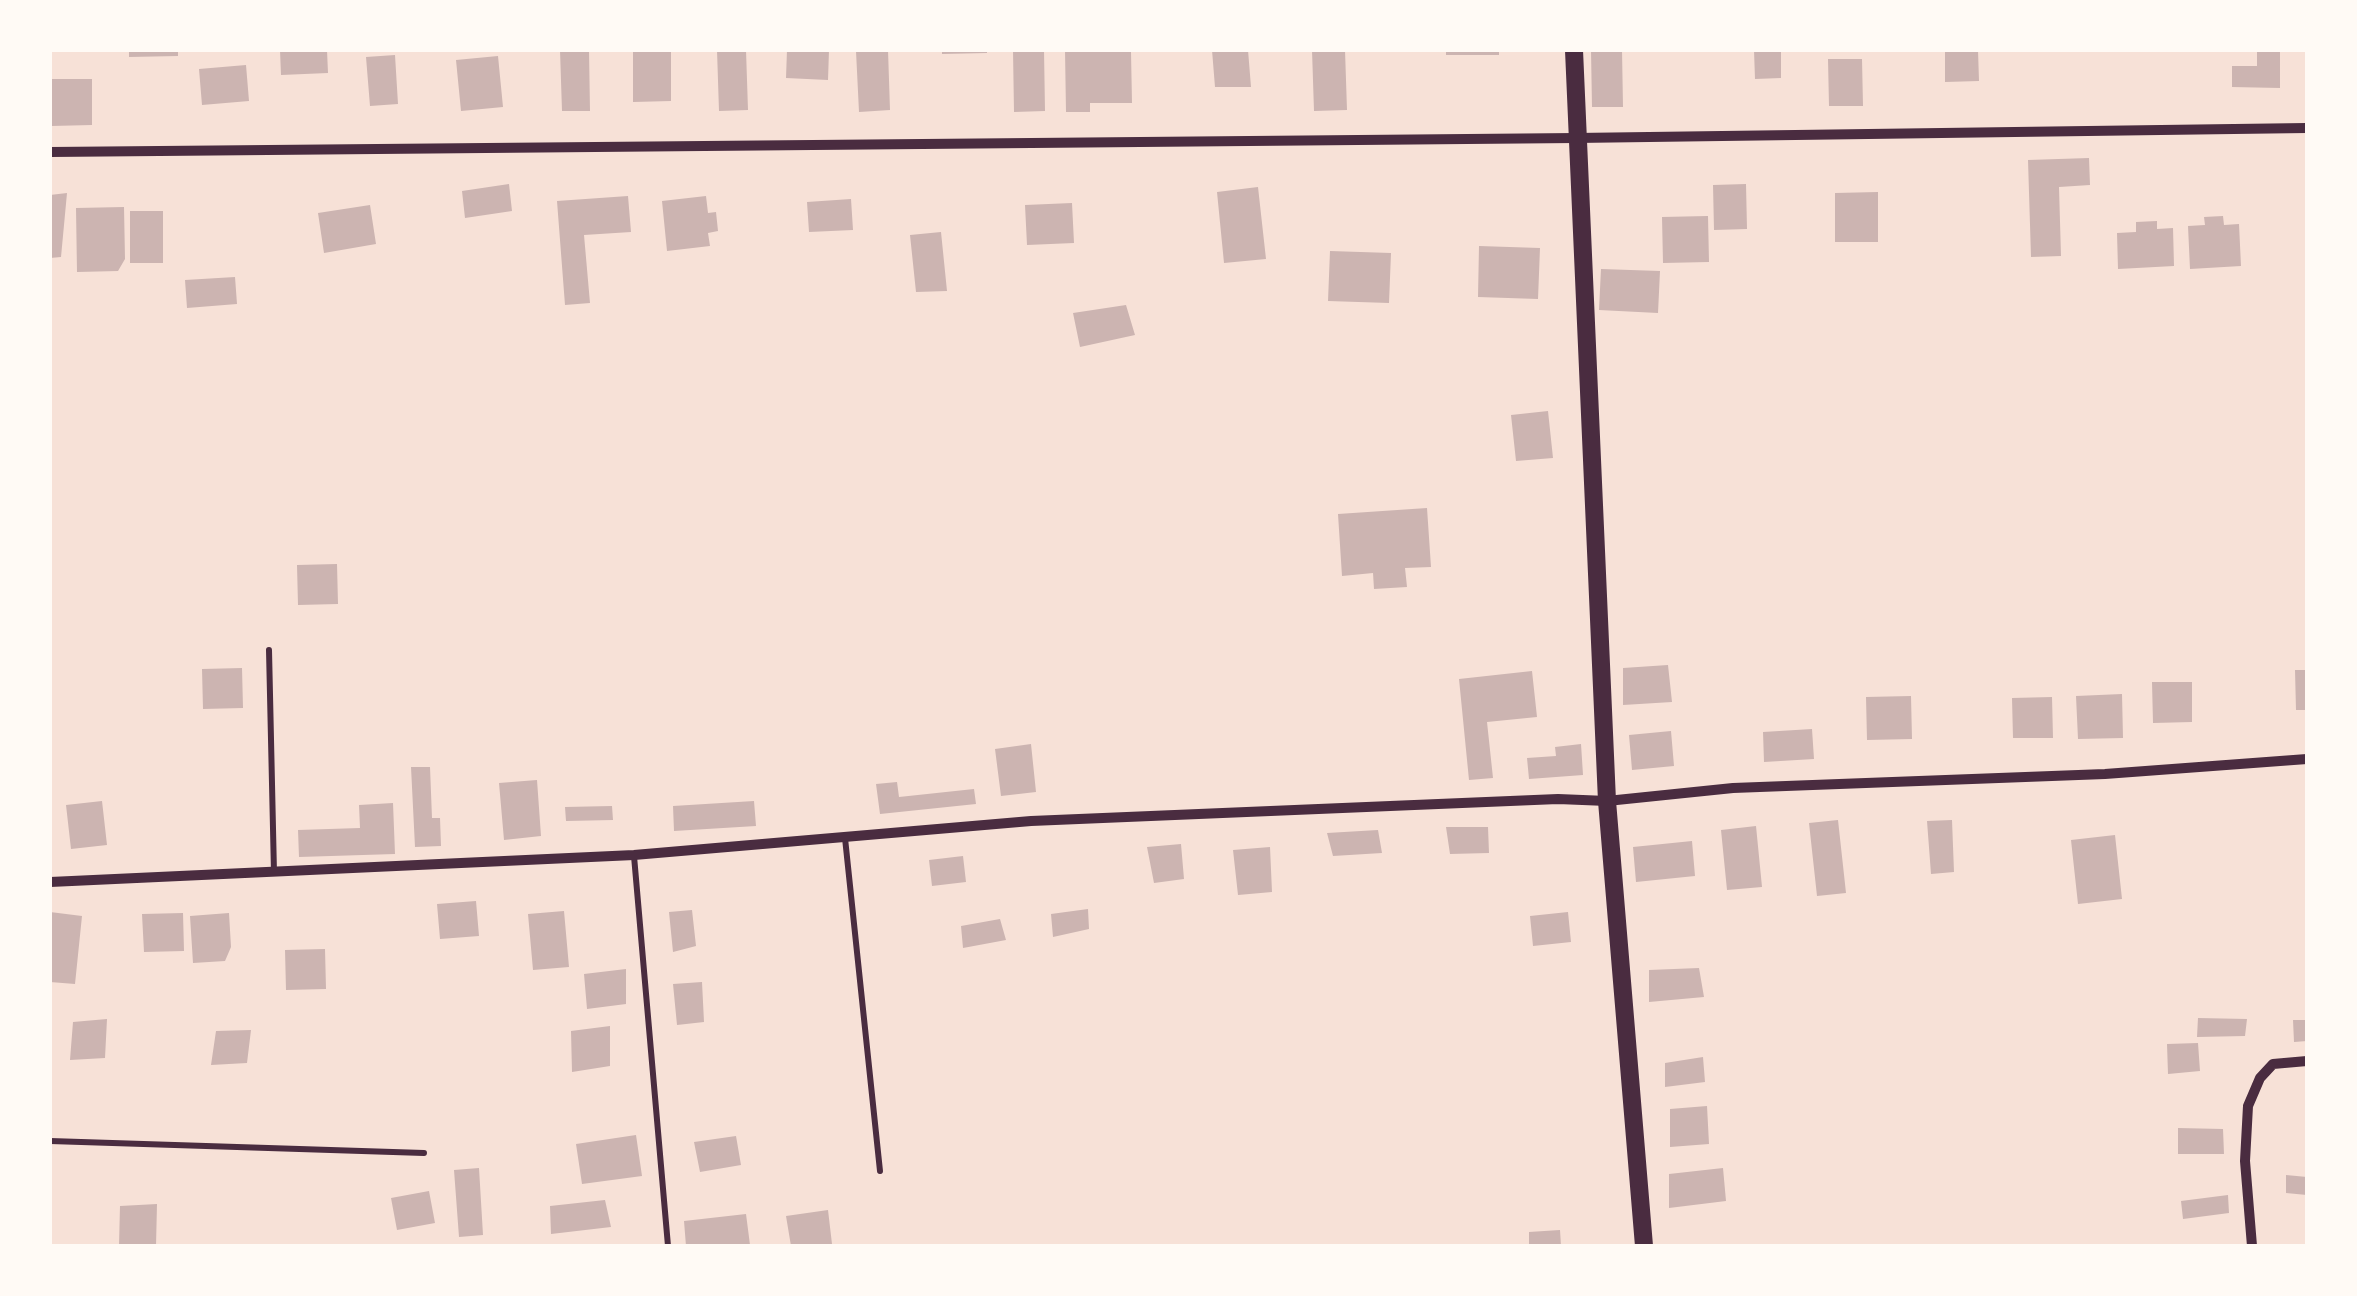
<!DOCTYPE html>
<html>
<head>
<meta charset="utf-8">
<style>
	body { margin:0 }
	#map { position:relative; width:2357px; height:1296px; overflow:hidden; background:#f7e1d7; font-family:"Sofia Sans Condensed",sans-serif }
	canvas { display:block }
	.frame { position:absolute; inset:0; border:52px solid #fffaf5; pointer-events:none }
</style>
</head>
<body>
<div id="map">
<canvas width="2357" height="1296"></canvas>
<div class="frame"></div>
</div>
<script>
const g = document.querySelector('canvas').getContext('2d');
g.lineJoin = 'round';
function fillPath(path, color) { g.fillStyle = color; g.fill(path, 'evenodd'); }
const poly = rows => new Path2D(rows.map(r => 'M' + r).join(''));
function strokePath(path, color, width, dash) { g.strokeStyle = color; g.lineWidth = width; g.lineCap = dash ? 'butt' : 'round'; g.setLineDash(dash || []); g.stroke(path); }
fillPath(poly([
	[129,50,178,50,178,56,129,57],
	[280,50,327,50,328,73,281,75],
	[560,50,589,50,590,111,562,111],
	[717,50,746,50,748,110,719,111],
	[787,50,829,50,828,80,786,78],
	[888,50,890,110,859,112,856,51],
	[942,50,987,50,987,53,942,54],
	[1013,50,1044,50,1045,111,1014,112],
	[1065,50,1131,52,1132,103,1090,103,1090,112,1066,112],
	[1212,50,1248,50,1251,87,1215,87],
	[1312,50,1345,50,1347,110,1314,111],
	[1446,50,1499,50,1499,55,1446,55],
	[1591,50,1622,50,1623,107,1592,107],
	[1754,50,1781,50,1781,78,1755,79],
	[1945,50,1978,50,1979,81,1945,82],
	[2257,50,2280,50,2280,88,2232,87,2232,66,2257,66],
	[633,52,671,52,671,101,633,102],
	[395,55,398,104,370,106,366,57],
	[498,56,503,107,461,111,456,60],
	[1828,59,1862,59,1863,106,1829,106],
	[246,65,249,101,202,105,199,69],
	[50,79,92,79,92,125,51,126],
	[2089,158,2090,185,2059,187,2061,256,2031,257,2028,160],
	[509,184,512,211,465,218,462,191],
	[1746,184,1747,229,1714,230,1713,185],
	[1258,187,1266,259,1224,263,1217,192],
	[1878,192,1878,242,1835,242,1835,193],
	[67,193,61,257,50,258,50,195],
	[628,196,631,232,584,235,590,303,565,305,557,201],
	[706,196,708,213,716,212,718,231,708,233,710,246,667,251,662,201],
	[851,199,853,230,809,232,807,202],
	[1072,203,1074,243,1027,245,1025,205],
	[370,205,376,244,324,253,318,213],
	[124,207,125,259,118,271,77,272,76,208],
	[130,211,163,211,163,263,130,263],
	[1708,216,1709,262,1663,263,1662,217],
	[2223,216,2224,225,2239,224,2241,266,2190,269,2188,226,2205,225,2204,217],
	[2157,221,2157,229,2173,228,2174,266,2118,269,2117,233,2136,232,2136,222],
	[941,232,947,291,916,292,910,235],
	[1479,246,1540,248,1538,299,1478,297],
	[1330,251,1391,253,1389,303,1328,301],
	[1601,269,1660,271,1658,313,1599,310],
	[235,277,237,304,187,308,185,280],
	[1126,305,1135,335,1080,347,1073,313],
	[1548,411,1553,458,1516,461,1511,415],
	[1427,508,1431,567,1405,568,1407,587,1374,589,1373,573,1342,576,1338,514],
	[337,564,338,604,298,605,297,565],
	[1668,665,1672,702,1623,705,1623,668],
	[242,668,243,708,203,709,202,669],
	[2295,670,2307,670,2307,710,2296,710],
	[1532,671,1537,717,1487,722,1493,778,1469,780,1459,679],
	[2152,682,2192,682,2192,722,2153,723],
	[2122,694,2123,738,2078,739,2076,696],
	[1911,696,1912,739,1867,740,1866,697],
	[2052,697,2053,738,2013,738,2012,698],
	[1812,729,1814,759,1764,762,1763,732],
	[1671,731,1674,766,1632,770,1629,735],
	[1031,744,1036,792,1001,796,995,749],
	[1581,744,1583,775,1529,779,1527,758,1556,756,1555,747],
	[411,767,430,767,432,818,440,818,441,846,415,847],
	[537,780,541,836,504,840,499,783],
	[897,782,899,797,974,789,976,804,880,814,876,784],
	[102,801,107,845,71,849,66,805],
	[754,801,756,826,674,831,673,806],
	[393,803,395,854,299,857,298,830,360,828,359,805],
	[612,806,613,820,566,821,565,807],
	[1838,820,1846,893,1817,896,1809,823],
	[1952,820,1954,872,1931,874,1927,821],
	[1756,826,1762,887,1727,890,1721,830],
	[1446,827,1488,827,1489,853,1450,854],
	[1378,830,1382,853,1333,856,1327,833],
	[2115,835,2122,899,2078,904,2071,840],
	[1692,841,1695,876,1636,882,1633,847],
	[1181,844,1184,879,1154,883,1147,847],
	[1270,847,1272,892,1238,895,1233,850],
	[963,856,966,882,932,886,929,860],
	[476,901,479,936,440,939,437,904],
	[1088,909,1089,929,1053,937,1051,914],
	[692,910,696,946,673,952,669,912],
	[564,911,569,967,533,970,528,914],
	[50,912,82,916,75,984,50,982],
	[1568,912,1571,942,1533,946,1530,916],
	[183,913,184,951,144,952,142,914],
	[229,913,231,947,225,961,193,963,190,916],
	[1000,919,1006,940,963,948,961,926],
	[325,949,326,989,286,990,285,950],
	[1699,968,1704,997,1649,1002,1649,970],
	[626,969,626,1004,587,1009,584,974],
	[702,982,704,1022,677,1025,673,984],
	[2198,1018,2247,1019,2245,1036,2197,1037],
	[107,1019,105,1058,70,1060,73,1022],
	[2293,1020,2307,1020,2307,1041,2294,1042],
	[610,1026,610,1066,572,1072,571,1031],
	[251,1030,247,1063,211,1065,216,1031],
	[2198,1043,2200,1071,2168,1074,2167,1044],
	[1703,1057,1705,1082,1665,1087,1665,1063],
	[1707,1106,1709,1144,1670,1147,1670,1109],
	[2178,1128,2223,1129,2224,1154,2178,1154],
	[636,1135,642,1176,582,1184,576,1144],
	[736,1136,741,1165,700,1172,694,1142],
	[479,1168,483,1235,459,1237,454,1170],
	[1723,1168,1726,1201,1669,1208,1669,1174],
	[2286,1175,2307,1177,2307,1195,2286,1193],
	[429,1191,435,1223,397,1230,391,1198],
	[2228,1195,2229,1213,2183,1219,2181,1201],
	[605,1200,611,1227,551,1234,550,1206],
	[157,1204,156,1246,119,1246,120,1206],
	[828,1210,832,1244,791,1246,786,1216],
	[746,1214,750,1245,686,1246,684,1221],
	[1560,1230,1561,1246,1529,1246,1529,1232]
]), '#ccb4b1');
strokePath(poly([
	[269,650,274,873],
	[845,838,880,1171],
	[634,856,668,1246],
	[50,1141,424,1153]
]), '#4a2c40', 6);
strokePath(poly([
	[50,152,1576,138,2307,128],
	[50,882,634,855,1031,821,1558,799,1607,801,1733,788,2105,774,2307,759],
	[2252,1246,2245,1161,2248,1106,2260,1078,2273,1064,2307,1061]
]), '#4a2c40', 10);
strokePath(poly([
	[1574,50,1607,801,1644,1246]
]), '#4a2c40', 18);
</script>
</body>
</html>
